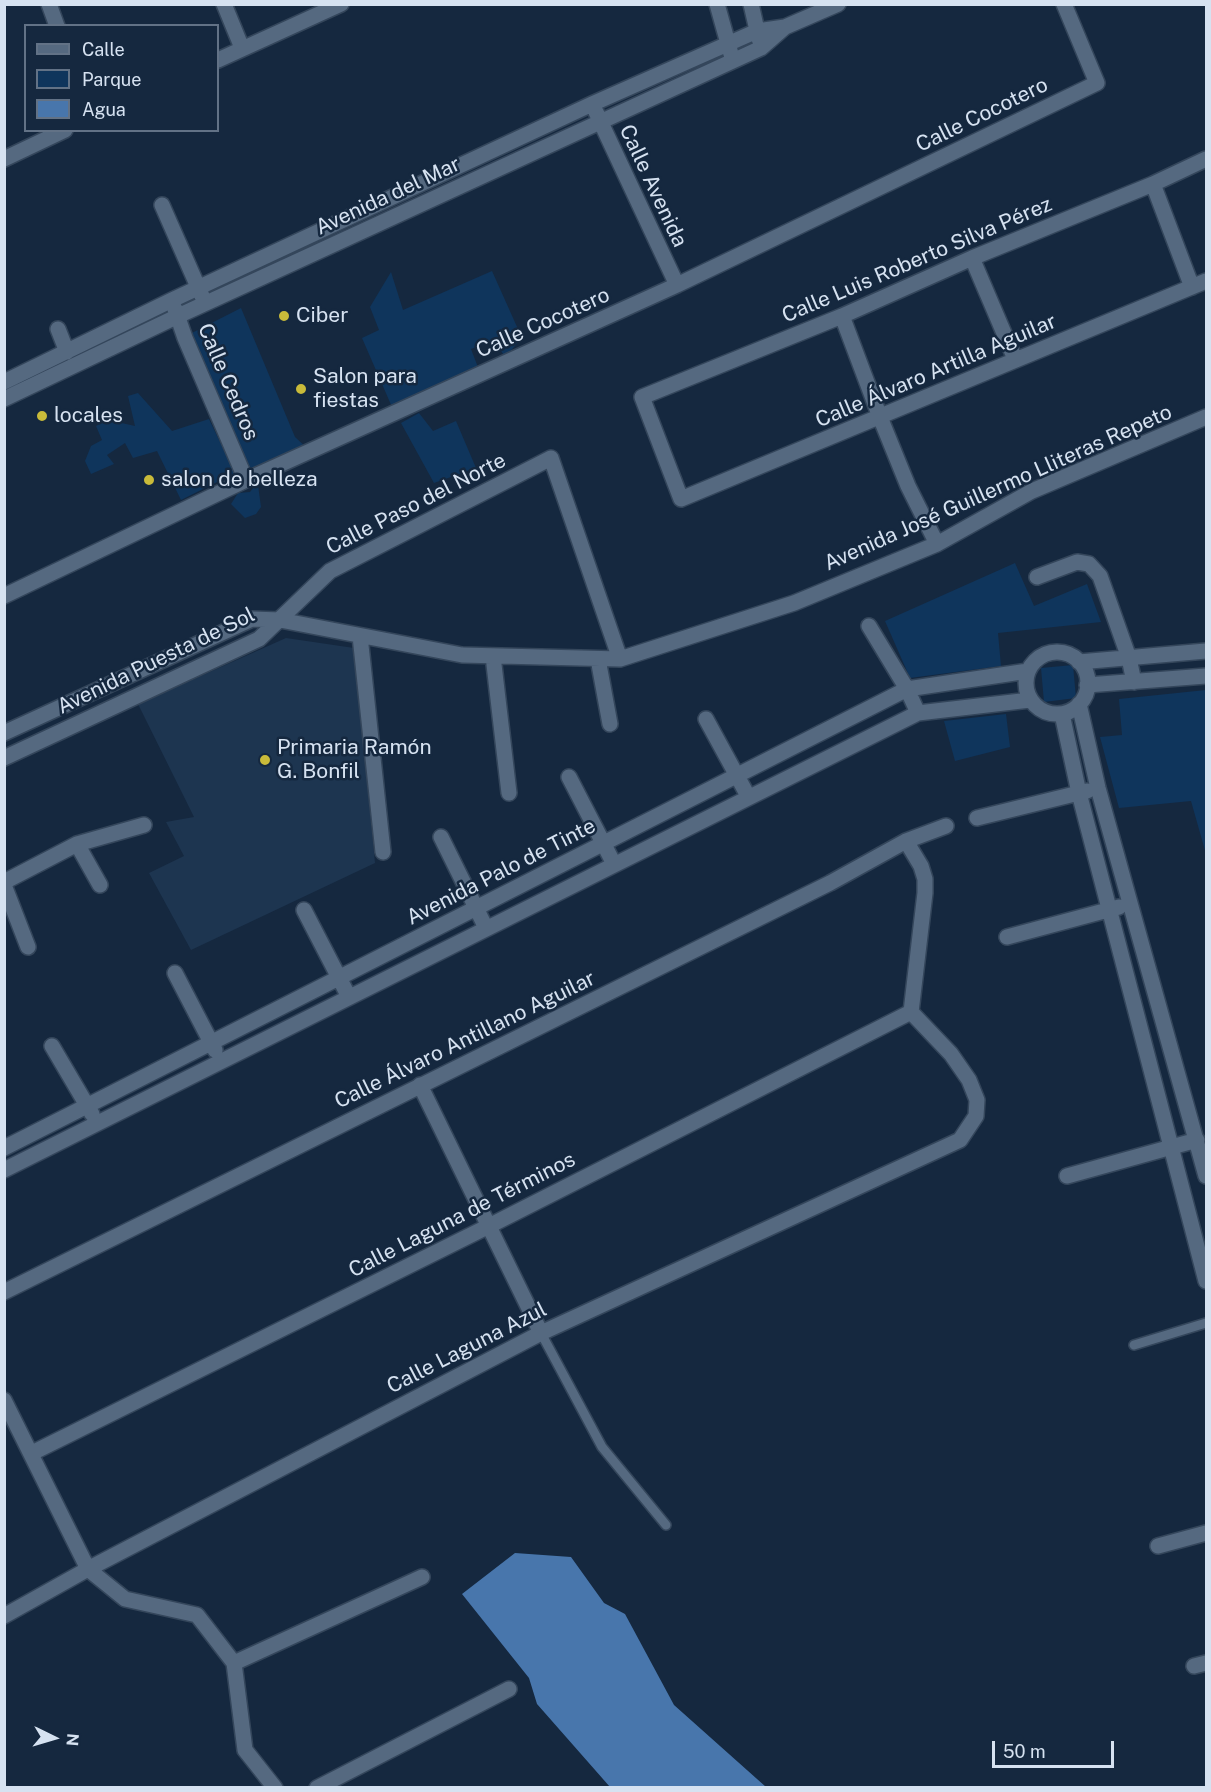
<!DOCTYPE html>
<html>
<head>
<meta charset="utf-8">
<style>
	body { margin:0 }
	#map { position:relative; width:1211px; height:1792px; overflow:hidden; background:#15283f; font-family:"Public Sans",sans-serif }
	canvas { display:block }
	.frame { position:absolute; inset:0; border:6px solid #d6e2f1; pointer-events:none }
	.legend { position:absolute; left:24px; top:24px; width:195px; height:108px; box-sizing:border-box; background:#15283f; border:2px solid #627286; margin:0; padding:8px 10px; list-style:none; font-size:18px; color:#d6e2f1 }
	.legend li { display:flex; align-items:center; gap:12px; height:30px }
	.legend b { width:30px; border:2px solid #627286 }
	.north { position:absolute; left:24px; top:1708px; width:60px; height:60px; -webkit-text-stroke:4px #15283f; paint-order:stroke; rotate:95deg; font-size:16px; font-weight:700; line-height:24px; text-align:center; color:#d6e2f1 }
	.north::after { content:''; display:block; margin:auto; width:21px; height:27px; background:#d6e2f1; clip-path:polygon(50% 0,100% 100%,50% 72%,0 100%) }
	.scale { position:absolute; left:992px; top:1741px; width:122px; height:27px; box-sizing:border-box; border:3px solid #d6e2f1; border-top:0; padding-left:8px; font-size:18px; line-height:21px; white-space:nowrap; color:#d6e2f1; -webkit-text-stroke:4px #15283f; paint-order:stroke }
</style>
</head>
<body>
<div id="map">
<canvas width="1211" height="1792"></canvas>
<div class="frame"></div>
<ul class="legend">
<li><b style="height:8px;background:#556980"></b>Calle</li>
<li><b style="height:16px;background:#0f355c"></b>Parque</li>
<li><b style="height:16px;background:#4876ac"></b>Agua</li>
</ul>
<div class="north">N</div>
<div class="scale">50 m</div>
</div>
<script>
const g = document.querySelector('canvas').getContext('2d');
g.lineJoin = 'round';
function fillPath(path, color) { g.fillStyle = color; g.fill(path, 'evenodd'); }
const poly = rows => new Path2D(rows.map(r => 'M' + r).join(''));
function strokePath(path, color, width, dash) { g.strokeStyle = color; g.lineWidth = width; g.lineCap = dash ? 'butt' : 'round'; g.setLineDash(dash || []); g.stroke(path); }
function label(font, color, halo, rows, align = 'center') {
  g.font = font + ' "Public Sans",sans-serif'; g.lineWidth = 5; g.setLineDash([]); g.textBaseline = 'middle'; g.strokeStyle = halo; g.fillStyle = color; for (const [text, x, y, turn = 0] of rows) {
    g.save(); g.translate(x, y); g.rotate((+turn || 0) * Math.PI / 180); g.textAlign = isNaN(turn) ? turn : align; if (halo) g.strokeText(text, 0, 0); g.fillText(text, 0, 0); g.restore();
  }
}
fillPath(poly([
	[286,638,354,648,375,863,191,950,149,873,184,856,166,822,194,817,138,704]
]), '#1d3550');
fillPath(poly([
	[492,271,522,338,505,357,494,340,471,349,479,370,392,407,362,338,379,330,370,307,391,272,403,310],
	[241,308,295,437,309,450,247,480,186,336],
	[138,393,172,431,209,419,235,473,181,500,157,451,133,458,125,443,107,455,114,464,91,474,85,461,91,446,102,440,96,426,108,420,135,426,128,396],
	[419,413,433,431,456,421,476,468,434,483,401,423],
	[258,485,261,507,256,514,245,518,231,504,238,493,250,492,253,488],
	[1015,563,1034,606,1087,584,1101,622,998,633,1001,666,910,678,885,621],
	[1073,665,1076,698,1044,702,1041,668],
	[1206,690,1206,854,1191,801,1119,808,1100,737,1122,735,1119,699],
	[1006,714,1010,747,955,761,944,721]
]), '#0f355c');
fillPath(poly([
	[515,1553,571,1557,604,1603,625,1614,674,1705,766,1787,610,1787,537,1704,529,1678,462,1594]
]), '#4876ac');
const service = poly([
	[541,1333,602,1447,666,1525],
	[1134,1345,1206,1323]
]);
const minor = poly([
	[49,4,57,26],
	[224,4,242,48],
	[717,4,731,54],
	[751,4,759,39],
	[218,60,341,4],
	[596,112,677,285],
	[4,159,65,130],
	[1206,159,1153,184,972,258,842,316,642,397,681,499,1206,281],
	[1153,184,1192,287],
	[162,205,202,296],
	[972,258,1015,359],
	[175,309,185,338,246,480],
	[842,316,880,417,908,486,937,544],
	[58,329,67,352],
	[4,382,172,300,592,104,757,31,785,27,838,4],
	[4,399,178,316,761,48,785,27],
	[1037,577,1077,562,1089,564,1100,576,1129,658,1134,682],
	[4,596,246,480,677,285,1097,83,1064,4],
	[869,626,907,689,918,713],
	[360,636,383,852],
	'1026 683a31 31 0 1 1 62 0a31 31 0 1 1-62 0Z',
	[493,656,509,793],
	[598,659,610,724],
	[1079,662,1206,651],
	[1087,685,1206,676],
	[1079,704,1098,788,1206,1176],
	[1062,714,1079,793,1206,1281],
	[706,719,748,796],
	[4,733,252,619,280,620,462,655,620,659,794,603,937,544,1032,491,1206,417],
	[4,758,259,639,330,571,551,458,620,659],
	[569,777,614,864],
	[977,818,1087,791],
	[441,837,486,928],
	[906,841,921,866,925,879,925,893,911,1012],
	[77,844,100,885],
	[4,882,77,844,144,825],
	[4,885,28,947],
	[304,910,349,997],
	[1007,937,1119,907],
	[175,973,215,1050],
	[52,1046,92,1114],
	[420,1085,541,1333],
	[4,1148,907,689,1028,671],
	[4,1170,918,713,1030,700],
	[1067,1176,1197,1140],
	[4,1292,830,883,906,841,946,826],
	[4,1400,88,1569,125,1599,197,1615,234,1663,245,1750,275,1788],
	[32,1453,489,1226,911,1012],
	[1158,1546,1206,1533],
	[4,1616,88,1569,541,1333,960,1140,976,1116,977,1100,969,1080,951,1054,911,1012],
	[234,1663,422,1577],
	[1194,1666,1206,1663],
	[317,1788,509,1689]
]);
strokePath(service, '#34465b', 12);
strokePath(minor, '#34465b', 18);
strokePath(service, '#556980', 9);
strokePath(minor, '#556980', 15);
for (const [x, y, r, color] of [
	[284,316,6,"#c9bb3a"],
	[301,389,6,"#c9bb3a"],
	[42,416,6,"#c9bb3a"],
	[149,480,6,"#c9bb3a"],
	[265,760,6,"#c9bb3a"]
]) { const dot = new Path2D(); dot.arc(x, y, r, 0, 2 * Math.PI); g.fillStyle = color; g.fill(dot); strokePath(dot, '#15283f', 2); }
label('21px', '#d6e2f1', '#15283f', [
	["Calle Cocotero",982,115,-26],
	["Calle Avenida",653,186,65],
	["Avenida del Mar",388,196,-25],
	["Calle Luis Roberto Silva Pérez",917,260,-23],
	["Calle Cocotero",543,323,-24],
	["Calle Álvaro Artilla Aguilar",936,371,-23],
	["Calle Cedros",228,382,67],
	["Avenida José Guillermo Lliteras Repeto",998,488,-24],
	["Calle Paso del Norte",416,504,-27],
	["Avenida Puesta de Sol",156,661,-26],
	["Avenida Palo de Tinte",501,872,-27],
	["Calle Álvaro Antillano Aguilar",465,1040,-26],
	["Calle Laguna de Términos",462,1215,-27],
	["Calle Laguna Azul",467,1348,-27]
]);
label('21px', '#d6e2f1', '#15283f', [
	["Ciber",296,316],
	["Salon para",313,377],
	["fiestas",313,401],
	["locales",54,416],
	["salon de belleza",161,480],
	["Primaria Ramón",277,748],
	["G. Bonfil",277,772]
], 'left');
</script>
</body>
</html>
